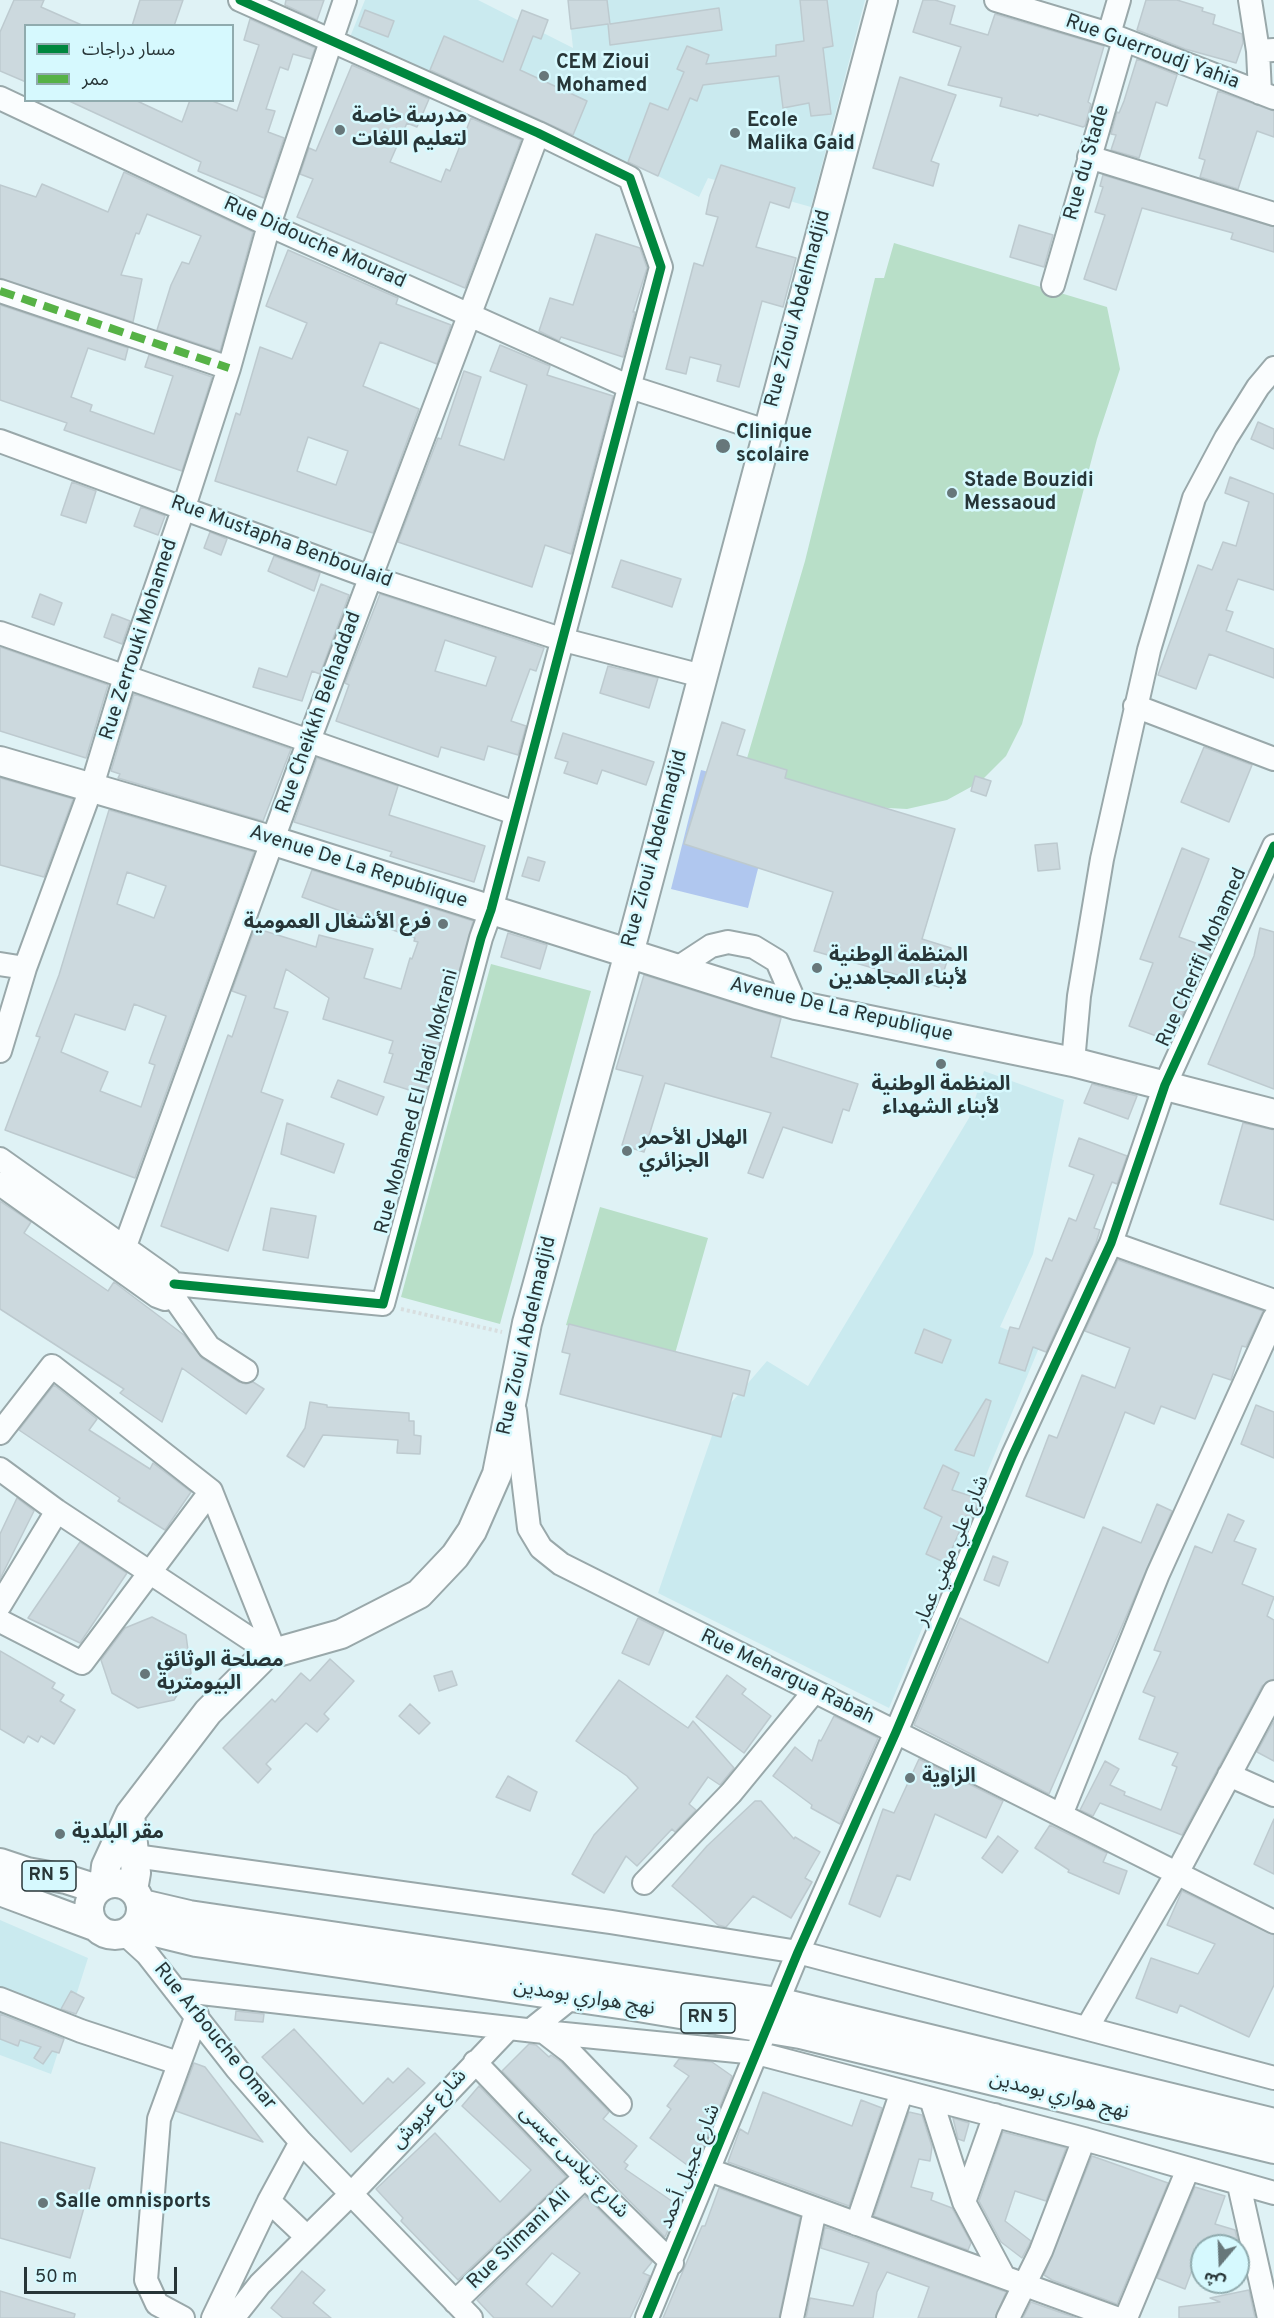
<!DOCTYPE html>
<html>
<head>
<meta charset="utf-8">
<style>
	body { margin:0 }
	#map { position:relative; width:1274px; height:2318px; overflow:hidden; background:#dff2f5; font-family:Overpass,"Noto Sans Arabic",sans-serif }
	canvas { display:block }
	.legend { position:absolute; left:24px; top:24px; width:210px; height:78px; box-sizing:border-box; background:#d6f9fe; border:2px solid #90abae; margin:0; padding:8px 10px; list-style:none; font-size:18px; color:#273537 }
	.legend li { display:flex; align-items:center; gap:12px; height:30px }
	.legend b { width:30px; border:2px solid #90abae }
	.north { position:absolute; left:1190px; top:2234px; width:60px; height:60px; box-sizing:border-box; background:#d6f9fe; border:2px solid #90abae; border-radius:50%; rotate:199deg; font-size:16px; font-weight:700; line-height:24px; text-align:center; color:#273537 }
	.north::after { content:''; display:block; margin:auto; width:21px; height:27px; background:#67777a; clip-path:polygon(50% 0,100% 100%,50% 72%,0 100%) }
	.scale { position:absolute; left:24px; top:2267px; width:153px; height:27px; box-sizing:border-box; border:3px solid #273537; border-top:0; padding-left:8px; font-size:18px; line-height:21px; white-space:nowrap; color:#273537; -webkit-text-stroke:4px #d6f9fe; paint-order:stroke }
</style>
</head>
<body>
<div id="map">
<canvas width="1274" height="2318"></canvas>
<ul class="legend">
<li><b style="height:8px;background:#00873e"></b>مسار دراجات</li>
<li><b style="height:8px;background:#56b246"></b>ممر</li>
</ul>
<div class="north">ش</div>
<div class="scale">50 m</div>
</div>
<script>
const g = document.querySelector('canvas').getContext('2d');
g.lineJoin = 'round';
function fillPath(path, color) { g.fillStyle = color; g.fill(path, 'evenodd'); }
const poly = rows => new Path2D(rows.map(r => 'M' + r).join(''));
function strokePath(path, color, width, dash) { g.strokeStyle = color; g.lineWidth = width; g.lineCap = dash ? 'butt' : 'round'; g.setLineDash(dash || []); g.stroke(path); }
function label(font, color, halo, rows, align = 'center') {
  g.font = font + ' Overpass,"Noto Sans Arabic",sans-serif'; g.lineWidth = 5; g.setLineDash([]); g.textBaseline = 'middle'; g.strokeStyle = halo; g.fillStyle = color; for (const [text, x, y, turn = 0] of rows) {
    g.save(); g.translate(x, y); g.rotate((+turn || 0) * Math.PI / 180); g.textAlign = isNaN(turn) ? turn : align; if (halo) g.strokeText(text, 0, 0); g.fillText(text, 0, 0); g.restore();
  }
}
fillPath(poly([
	[365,0,478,0,573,48,568,0,865,0,811,207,708,178,699,197,658,176,348,42],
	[984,1071,1064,1100,1033,1254,1000,1327,1041,1343,889,1708,658,1593,718,1418,767,1361,808,1386,969,1118],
	[0,1920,88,1958,51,2074,0,2055]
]), '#caeaef');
fillPath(poly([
	[894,243,1107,307,1120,369,1097,439,1022,724,1006,756,980,782,947,800,907,809,870,807,745,765,805,561,875,278,884,278],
	[491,964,591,991,500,1324,401,1297],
	[600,1207,708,1238,674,1357,566,1325]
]), '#b8dfc8');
fillPath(poly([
	[701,770,778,790,748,908,671,889]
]), '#b0c7ef');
const building = poly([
	[14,0,44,0,41,7,84,26,26,26,26,82,0,71,0,32,14,0],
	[140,0,183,0,174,26,132,26,140,0],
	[286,0,324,0,317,20,285,5,286,0],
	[568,0,607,0,610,24,719,8,722,30,610,45,608,24,571,29,568,0],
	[800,0,827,0,833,46,823,48,831,114,811,116,809,103,783,108,779,76,703,85,697,101,690,98,658,176,628,162,650,103,668,110,684,72,677,69,687,46,709,55,706,64,776,56,776,45,804,41,800,0],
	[923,0,935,0,955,6,950,24,988,35,995,14,1104,46,1088,102,1091,104,1085,126,1083,127,1039,114,1038,116,1000,106,1002,98,948,85,961,47,913,32,923,0],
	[1146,0,1177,0,1203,8,1202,11,1215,15,1213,24,1242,34,1243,43,1236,63,1185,49,1137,30,1146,0],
	[365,10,394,21,388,37,359,26,365,10],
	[522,10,548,20,541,39,533,36,520,70,587,101,573,135,430,70,444,36,503,62,522,10],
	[250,19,315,48,311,59,293,54,288,70,280,67,266,109,275,111,268,132,284,138,264,198,198,171,201,162,67,100,135,100,182,122,190,100,210,100,237,111,259,45,244,40,250,19],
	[1137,59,1177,75,1167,106,1156,102,1139,158,1111,150,1116,135,1111,134,1117,112,1119,113,1124,101,1137,59],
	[352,65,429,99,417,127,407,123,390,162,441,182,446,169,450,171,471,118,521,140,465,288,297,217,313,179,300,174,309,148,316,151,352,65],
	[900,77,956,95,931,161,939,164,933,186,873,168,900,77],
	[1218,91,1274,111,1274,137,1257,131,1238,189,1200,177,1205,160,1199,158,1218,91],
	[721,165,795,188,789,208,770,202,756,247,796,258,783,307,762,301,739,387,717,381,721,365,690,357,686,374,666,369,694,263,703,266,718,217,706,214,710,195,721,165],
	[124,172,253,232,220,351,157,330,171,285,182,262,189,264,201,236,147,214,139,234,136,233,121,275,142,279,133,322,0,278,0,185,36,197,42,184,108,212,124,172],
	[1103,175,1274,227,1274,252,1231,239,1233,233,1142,208,1116,290,1084,279,1105,215,1095,212,1103,187,1100,186,1103,175],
	[1019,225,1053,235,1044,267,1010,257,1019,225],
	[596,234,640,248,647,268,633,312,635,312,623,357,561,337,559,341,539,331,550,298,573,305,596,234],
	[288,250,398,298,396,304,451,325,437,364,380,342,363,386,419,409,373,533,215,481,236,413,240,415,260,347,292,359,307,323,266,306,288,250],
	[308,437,348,451,336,485,297,471,308,437],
	[0,305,128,348,125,360,88,348,71,397,92,405,90,411,154,434,173,376,145,367,149,355,212,377,182,471,64,430,67,423,0,400,0,305],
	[500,345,550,366,547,375,613,396,571,554,545,545,532,587,398,542,438,438,441,439,464,371,481,377,459,445,504,460,527,385,490,371,500,345],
	[1258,422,1274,429,1274,449,1251,439,1258,422],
	[1230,477,1274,494,1274,590,1238,579,1226,610,1233,612,1226,631,1274,649,1274,678,1209,654,1196,689,1158,675,1198,565,1212,570,1223,542,1236,546,1249,502,1225,493,1230,477],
	[72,482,96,491,86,523,61,515,72,482],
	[141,507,165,516,158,535,134,526,141,507],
	[210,532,227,539,221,555,204,548,210,532],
	[274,556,320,573,314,591,268,571,274,556],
	[621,560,681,579,672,607,612,587,621,560],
	[321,584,349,595,320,674,312,671,302,701,253,687,259,668,287,677,321,584],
	[40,594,62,603,54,625,32,617,40,594],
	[380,594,544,648,536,671,530,669,511,721,526,726,518,755,488,746,484,760,441,747,438,757,336,721,349,685,345,683,380,594],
	[445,640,496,657,486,686,435,671,445,640],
	[112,614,130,621,122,644,104,637,112,614],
	[0,647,108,685,86,758,0,731,0,647],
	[608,666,658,678,649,708,600,693,608,666],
	[134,694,291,749,263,821,118,778,120,774,111,771,134,694],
	[722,722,745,730,737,755,787,770,785,778,955,829,922,939,951,948,939,987,814,951,833,892,684,844,722,722],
	[563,733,654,762,646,785,602,770,597,784,564,773,568,762,555,758,563,733],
	[1204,747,1252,765,1229,822,1181,802,1204,747],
	[317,758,398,786,389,815,485,846,474,882,390,856,392,852,294,822,317,758],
	[975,776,991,781,986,796,971,791,975,776],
	[0,778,73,799,44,877,0,865,0,778],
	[109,810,254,852,135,1178,5,1130,40,1037,36,1036,59,975,109,810],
	[127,872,166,886,154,918,117,904,127,872],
	[134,1004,166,1016,149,1063,155,1065,141,1107,100,1091,108,1072,61,1052,75,1014,125,1030,134,1004],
	[1057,843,1060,869,1038,871,1035,845,1057,843],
	[1182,848,1209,859,1179,937,1212,949,1170,1041,1129,1026,1153,963,1140,959,1182,848],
	[528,857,545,862,539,881,522,876,528,857],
	[312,870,473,921,425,1095,384,1082,393,1054,389,1053,393,1041,323,1019,329,998,286,969,274,1008,288,1012,261,1092,283,1100,228,1251,161,1226,228,1035,232,1037,246,996,232,991,255,928,316,947,319,935,373,949,364,978,401,989,410,958,412,959,418,942,414,941,415,938,302,897,312,870],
	[1260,928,1274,932,1274,1089,1208,1064,1254,956,1260,928],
	[508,933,547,945,540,969,501,957,508,933],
	[644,975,781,1018,771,1057,858,1084,849,1111,843,1109,832,1143,783,1127,763,1178,748,1173,771,1113,665,1083,644,1152,622,1145,643,1076,616,1069,644,975],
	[338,1080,384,1097,377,1115,331,1097,338,1080],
	[1092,1084,1137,1096,1128,1119,1084,1103,1092,1084],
	[287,1123,344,1144,334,1173,281,1154,287,1123],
	[1243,1123,1274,1130,1274,1220,1220,1204,1243,1123],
	[1079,1138,1127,1156,1117,1184,1112,1182,1094,1228,1100,1230,1096,1243,1046,1352,1033,1347,1025,1371,999,1363,1010,1327,1019,1329,1046,1258,1052,1261,1069,1218,1076,1221,1094,1175,1069,1166,1079,1138],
	[0,1201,31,1222,24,1233,108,1291,114,1282,184,1335,202,1358,239,1382,246,1384,253,1382,264,1389,246,1414,182,1368,162,1422,120,1393,124,1389,0,1309,0,1201],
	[271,1208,316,1216,308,1258,263,1250,271,1208],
	[1118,1260,1263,1311,1246,1347,1242,1346,1231,1380,1213,1374,1195,1419,1161,1406,1154,1424,1125,1412,1084,1518,1026,1496,1049,1435,1057,1438,1082,1375,1115,1388,1130,1348,1085,1331,1118,1260],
	[569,1324,750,1371,744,1396,733,1393,721,1437,560,1394,570,1354,562,1352,569,1324],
	[924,1329,951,1340,942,1363,915,1353,924,1329],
	[54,1385,97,1419,89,1430,150,1469,153,1463,191,1492,165,1530,118,1501,120,1498,19,1430,54,1385],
	[986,1399,991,1401,974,1456,955,1450,986,1399],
	[310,1402,327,1405,327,1407,409,1413,409,1421,414,1421,414,1435,421,1436,420,1454,397,1453,398,1440,323,1435,304,1467,287,1456,305,1428,310,1402],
	[1256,1405,1274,1412,1274,1458,1241,1444,1256,1405],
	[943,1465,959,1473,952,1490,980,1499,972,1518,966,1516,946,1563,926,1554,942,1517,924,1508,943,1465],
	[17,1498,34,1511,0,1579,0,1534,17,1498],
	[1157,1504,1172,1511,1049,1794,914,1725,960,1618,1048,1663,1103,1527,1141,1543,1157,1504],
	[1228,1514,1244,1521,1234,1541,1256,1549,1242,1584,1274,1597,1267,1616,1274,1620,1274,1679,1262,1686,1182,1835,1100,1803,1093,1816,1080,1810,1105,1761,1119,1769,1110,1785,1125,1792,1124,1795,1161,1810,1177,1767,1172,1765,1178,1753,1139,1739,1155,1697,1143,1692,1161,1652,1154,1650,1195,1546,1212,1553,1228,1514],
	[80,1542,127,1573,80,1643,28,1618,80,1542],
	[993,1556,1008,1562,999,1586,984,1580,993,1556],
	[152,1617,186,1635,191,1673,174,1700,138,1708,112,1693,101,1660,125,1628,152,1617],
	[638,1618,664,1631,649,1665,622,1653,638,1618],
	[0,1651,55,1683,52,1688,64,1695,60,1701,75,1710,54,1744,41,1736,38,1742,28,1736,24,1743,0,1729,0,1651],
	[330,1659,354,1681,324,1714,329,1719,317,1732,306,1723,266,1764,271,1769,258,1783,223,1748,272,1699,275,1702,301,1673,310,1681,330,1659],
	[452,1671,457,1685,439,1691,434,1676,452,1671],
	[727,1675,746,1689,742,1694,771,1716,744,1753,696,1717,727,1675],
	[619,1680,688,1728,693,1721,734,1768,720,1785,708,1777,689,1804,696,1810,675,1832,672,1829,637,1866,626,1856,604,1893,572,1874,594,1835,638,1788,627,1776,576,1741,619,1680],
	[410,1704,430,1723,419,1734,399,1716,410,1704],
	[834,1716,878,1738,840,1824,811,1808,812,1805,773,1776,795,1747,812,1761,819,1740,821,1741,834,1716],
	[1274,1721,1274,1761,1257,1752,1274,1721],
	[919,1759,1003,1801,986,1838,935,1814,910,1880,897,1875,880,1917,849,1904,883,1809,894,1813,919,1759],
	[508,1776,537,1792,530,1811,496,1797,508,1776],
	[755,1801,761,1801,794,1839,795,1837,820,1852,805,1878,812,1882,791,1918,753,1896,726,1927,718,1925,672,1886,707,1846,755,1801],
	[1274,1819,1274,1874,1254,1864,1274,1819],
	[1050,1825,1107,1853,1103,1862,1127,1871,1119,1894,1068,1872,1069,1870,1035,1848,1050,1825],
	[998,1836,1018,1851,1002,1873,982,1858,998,1836],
	[1182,1891,1274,1935,1274,1985,1249,2037,1180,2005,1177,2013,1136,1998,1151,1958,1198,1974,1215,1944,1167,1925,1182,1891],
	[71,1991,84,1998,76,2014,61,2009,71,1991],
	[236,2011,264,2014,263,2022,235,2020,236,2011],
	[0,2014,64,2039,59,2053,52,2051,43,2064,34,2058,41,2047,20,2040,18,2046,0,2039,0,2014],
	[294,2029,363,2104,388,2078,393,2083,408,2068,425,2083,351,2152,262,2057,294,2029],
	[529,2044,536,2045,549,2057,551,2055,561,2062,609,2112,603,2119,637,2146,624,2162,628,2165,625,2169,679,2206,665,2237,502,2071,529,2044],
	[679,2059,712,2062,732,2076,694,2170,650,2138,671,2109,667,2106,689,2076,674,2066,679,2059],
	[194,2063,205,2067,263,2142,176,2111,194,2063],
	[479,2086,566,2177,458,2280,401,2221,403,2218,376,2189,435,2133,500,2202,531,2170,462,2106,479,2086],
	[763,2092,852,2126,861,2100,882,2108,849,2206,728,2162,740,2129,748,2134,763,2092],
	[909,2112,922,2115,932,2147,930,2161,919,2159,911,2187,933,2193,931,2200,952,2208,971,2243,968,2250,874,2216,909,2112],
	[953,2118,969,2123,964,2141,958,2139,953,2118],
	[1003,2132,1066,2148,1046,2201,1015,2191,1005,2221,1031,2241,1022,2258,1001,2242,979,2201,1003,2132],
	[0,2142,95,2168,70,2258,0,2238,0,2142],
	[1092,2156,1168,2183,1117,2304,1052,2280,1044,2275,1092,2156],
	[1195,2187,1225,2196,1215,2224,1235,2230,1239,2246,1201,2246,1185,2289,1157,2278,1195,2187],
	[719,2188,800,2217,779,2318,663,2318,702,2226,705,2226,719,2188],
	[585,2196,652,2262,643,2273,650,2276,630,2318,494,2318,477,2300,585,2196],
	[552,2253,580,2273,552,2307,526,2284,552,2253],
	[825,2227,1006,2292,995,2318,918,2318,929,2287,887,2272,877,2292,873,2318,806,2318,810,2298,853,2306,869,2263,821,2248,825,2227],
	[302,2271,325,2290,313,2303,331,2318,283,2318,271,2308,302,2271],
	[1249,2290,1255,2318,1179,2318,1179,2307,1220,2302,1210,2298,1249,2290],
	[0,2291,75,2314,74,2318,0,2318,0,2291],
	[1031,2302,1076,2318,1023,2318,1031,2302]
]);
fillPath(building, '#ccd9de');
strokePath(building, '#bdcacf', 1.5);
const minor = poly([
	[996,0,1109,34,1274,98],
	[1250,0,1258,51],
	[1109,34,1119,0],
	[1260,93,1258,51,1274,50],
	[0,98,269,225,630,387,766,431],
	[1089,157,1274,214],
	[1053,285,1124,40],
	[0,291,229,368],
	[0,441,370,577,564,640,702,676],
	[0,633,515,813],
	[1135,706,1274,759],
	[0,964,25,968],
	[676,969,711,946,728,942,754,947,777,961,796,1005],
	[0,1051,25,968,92,786,125,677,184,507,229,368,269,225,345,0],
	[1073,1062,1079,996,1102,859,1149,650,1194,498,1226,438,1258,387,1274,368],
	[0,1159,169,1279,175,1289,173,1296,165,1299,157,1296,0,1184],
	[1111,1243,1274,1301],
	[124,1249,308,743,538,133],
	[174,1284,383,1304,481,938,491,910,661,267,630,178,538,133,240,0],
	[173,1296,209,1347,246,1371],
	[515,1411,529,1528,541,1548,561,1564,1274,1922],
	[0,1433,52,1366,211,1491,271,1642],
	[0,1469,57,1511,261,1646],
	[0,1605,57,1511],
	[0,1621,82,1663,211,1491],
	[1229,1775,1274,1795],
	[1061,1815,1158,1574,1274,1318],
	[135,1856,611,1922,798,1952,1274,2078],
	[644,1883,731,1793,813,1693],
	[125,1934,147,1954,237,2069,301,2142,471,2318],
	[175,1990,544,2032,757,2053,1084,2139,1274,2193],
	[0,1999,81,2031,178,2063],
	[1087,2028,1177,1873,1274,1692],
	[531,2030,572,1997],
	[544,2032,570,2052,620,2104],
	[475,2062,585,2177,672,2263],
	[931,2099,964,2202,1004,2277],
	[709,2170,1116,2318],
	[1239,2185,1269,2318],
	[269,2201,307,2237],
	[964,2202,995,2115],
	[857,2224,902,2091],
	[455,2302,585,2177],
	[183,2318,157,2304,146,2280,159,2119,197,2015],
	[213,2318,269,2201,301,2142],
	[233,2318,260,2284,352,2193,509,2028],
	[647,2318,798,1952,896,1732,1013,1455,1111,1243,1165,1085,1274,846],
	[792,2318,815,2210],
	[1008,2318,1041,2251,1084,2139],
	[1126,2318,1188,2169]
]);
const major = poly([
	[0,761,274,841,757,994,796,1005,1073,1062,1274,1114],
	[281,1651,341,1634,419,1594,455,1556,472,1531,497,1474,527,1323,634,935,883,0],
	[130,1814,136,1873,133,1890],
	[0,1863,27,1872,66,1879,97,1889],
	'89 1909a26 26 0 1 1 52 0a26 26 0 1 1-52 0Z',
	[104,1885,106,1866,130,1814,208,1712,260,1660],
	[0,1891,94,1926],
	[142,1904,189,1915,778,2002,1274,2123],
	[135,1927,196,1942,626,2005,800,2034,1274,2149]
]);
strokePath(minor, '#99a8aa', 26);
strokePath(major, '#99a8aa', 32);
strokePath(poly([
	[401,1309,502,1332]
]), '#d8dedf', 4, [3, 3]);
strokePath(minor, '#fafdfe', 22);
strokePath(major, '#fafdfe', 28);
strokePath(poly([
	[0,291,229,368]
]), '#56b246', 8, [15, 8]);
strokePath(poly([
	[174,1284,383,1304,481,938,491,910,661,267,630,178,538,133,240,0],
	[647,2318,798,1952,896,1732,1013,1455,1111,1243,1165,1085,1274,846]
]), '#00873e', 9);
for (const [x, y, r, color] of [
	[544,76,6,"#67777a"],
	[340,130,6,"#67777a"],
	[735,133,6,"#67777a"],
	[723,446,8,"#67777a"],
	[952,493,6,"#67777a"],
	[443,924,6,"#67777a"],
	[817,968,6,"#67777a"],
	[941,1064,6,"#67777a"],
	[627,1151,6,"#67777a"],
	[145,1674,6,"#67777a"],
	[910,1778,6,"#67777a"],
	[60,1834,6,"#67777a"],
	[43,2203,6,"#67777a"]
]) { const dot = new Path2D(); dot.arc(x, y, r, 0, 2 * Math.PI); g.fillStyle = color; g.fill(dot); strokePath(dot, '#d6f9fe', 2); }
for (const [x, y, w] of [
	[49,1876,54],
	[708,2018,54]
]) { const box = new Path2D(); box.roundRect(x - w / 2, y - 15, w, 30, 4.5); g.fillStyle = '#d6f9fe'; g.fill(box); strokePath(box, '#273537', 1.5); }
label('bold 18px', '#273537', null, [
	["RN 5",49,1876],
	["RN 5",708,2018]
]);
label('20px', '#273537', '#d6f9fe', [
	["Rue Guerroudj Yahia",1152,53,20],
	["Rue du Stade",1088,163,-74],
	["Rue Didouche Mourad",314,244,24],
	["Rue Zioui Abdelmadjid",799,309,-75],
	["Rue Mustapha Benboulaid",281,543,20],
	["Rue Zerrouki Mohamed",140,640,-72],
	["Rue Cheikkh Belhaddad",320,713,-70],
	["Rue Zioui Abdelmadjid",656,849,-75],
	["Avenue De La Republique",358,868,18],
	["Rue Cherifi Mohamed",1203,958,-66],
	["Avenue De La Republique",841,1011,13],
	["Rue Mohamed El Hadi Mokrani",418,1102,-75],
	["Rue Zioui Abdelmadjid",528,1336,-77],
	["شارع علي مهني عمار",953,1551,-67],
	["Rue Mehargua Rabah",787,1678,26],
	["نهج هواري بومدين",584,1999,9],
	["Rue Arbouche Omar",214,2037,51],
	["نهج هواري بومدين",1059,2097,14],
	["شارع عربوش",430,2110,-47],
	["شارع تيلاس عيسى",573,2163,46],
	["شارع عجيل أحمد",691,2167,-68],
	["Rue Slimani Ali",520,2240,-44]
]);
label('bold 20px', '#273537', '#d6f9fe', [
	["CEM Zioui",556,64],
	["Mohamed",556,87],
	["مدرسة خاصة",352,118],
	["لتعليم اللغات",352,141],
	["Ecole",747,122],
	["Malika Gaid",747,145],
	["Clinique",736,434],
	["scolaire",736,457],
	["Stade Bouzidi",964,482],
	["Messaoud",964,505],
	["فرع الأشغال العمومية",431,924,"right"],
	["المنظمة الوطنية",829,957],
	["لأبناء المجاهدين",829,980],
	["المنظمة الوطنية",941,1086,"center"],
	["لأبناء الشهداء",941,1109,"center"],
	["الهلال الأحمر",639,1140],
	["الجزائري",639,1163],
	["مصلحة الوثائق",157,1662],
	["البيومترية",157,1685],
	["الزاوية",922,1778],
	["مقر البلدية",72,1834],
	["Salle omnisports",55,2203]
], 'left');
</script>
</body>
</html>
